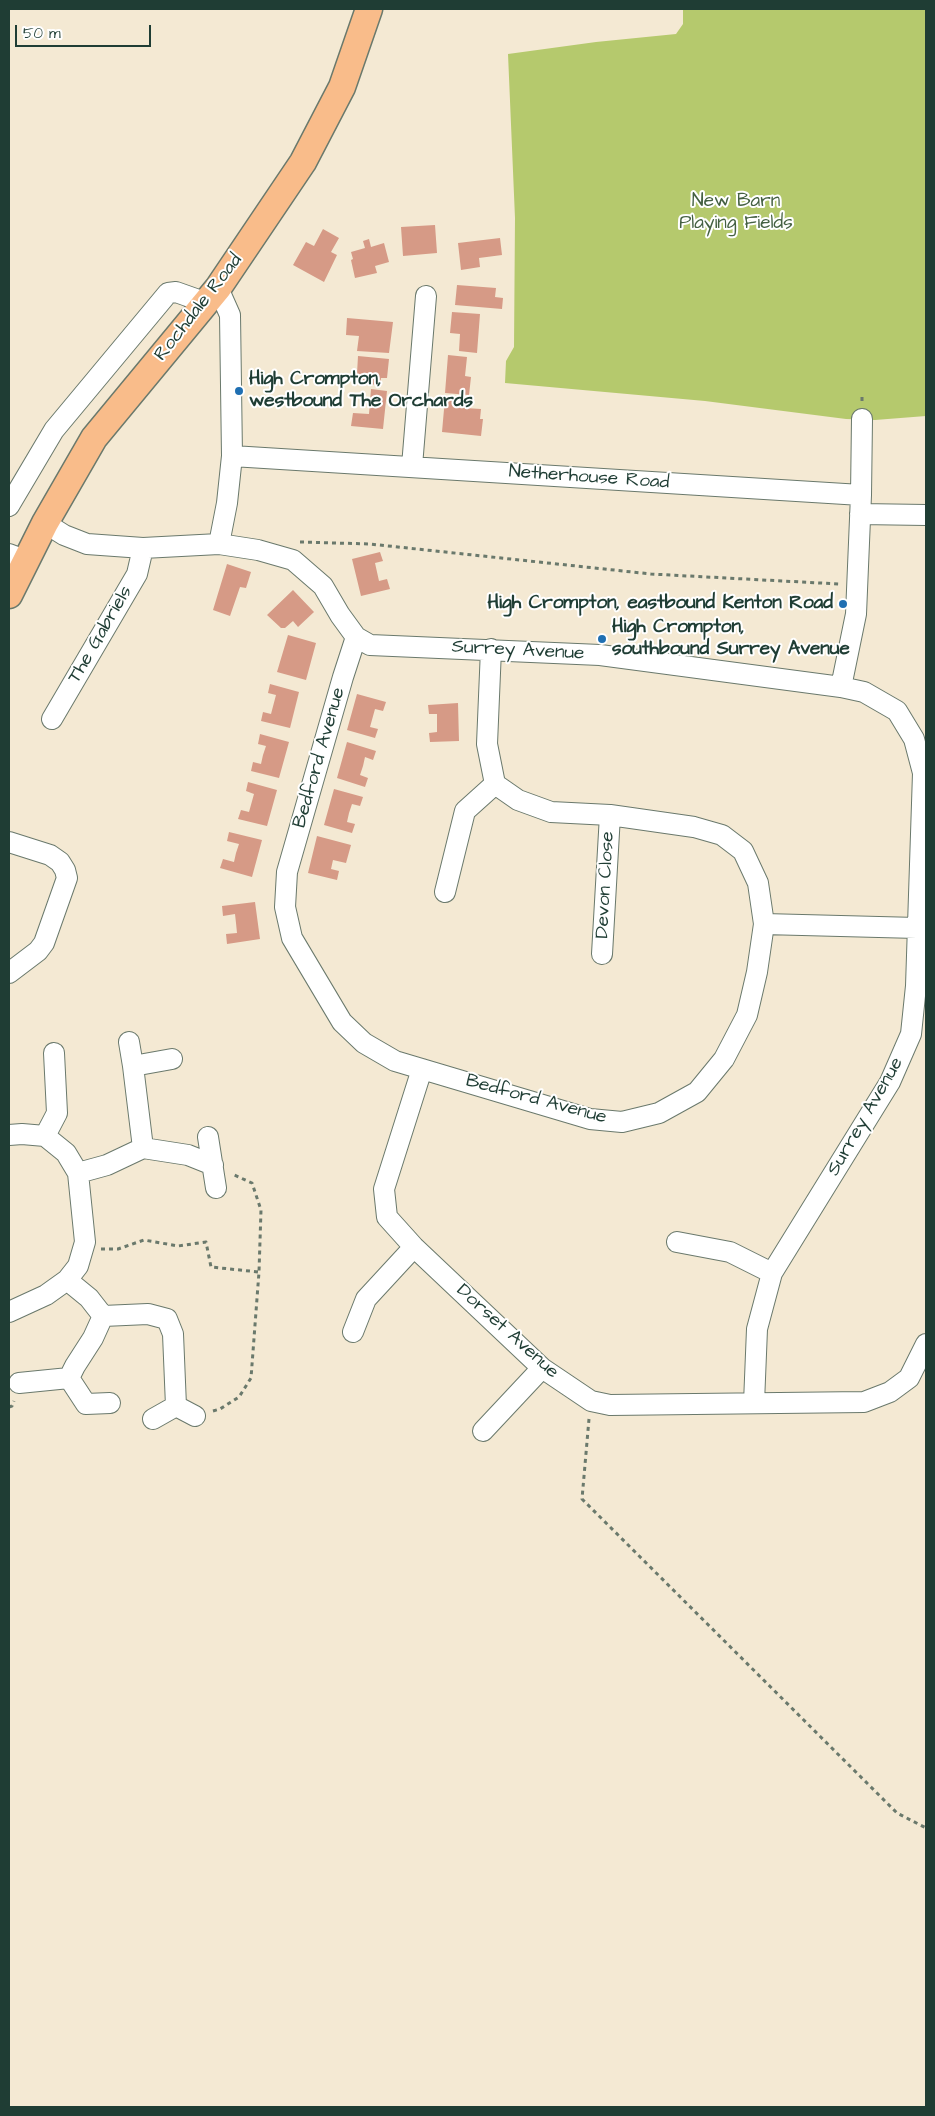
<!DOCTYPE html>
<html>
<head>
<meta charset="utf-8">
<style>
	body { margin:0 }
	#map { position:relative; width:935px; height:2116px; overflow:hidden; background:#f4e9d3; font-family:"Architects Daughter",sans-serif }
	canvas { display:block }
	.frame { position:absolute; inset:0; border:10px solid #1f3d34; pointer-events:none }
	.scale { position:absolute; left:15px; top:25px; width:136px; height:22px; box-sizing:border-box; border:2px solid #1f3d34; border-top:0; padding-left:6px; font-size:15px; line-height:18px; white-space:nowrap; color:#1f3d34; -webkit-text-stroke:4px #fff; paint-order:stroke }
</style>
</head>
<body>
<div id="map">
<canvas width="935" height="2116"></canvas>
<div class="frame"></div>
<div class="scale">50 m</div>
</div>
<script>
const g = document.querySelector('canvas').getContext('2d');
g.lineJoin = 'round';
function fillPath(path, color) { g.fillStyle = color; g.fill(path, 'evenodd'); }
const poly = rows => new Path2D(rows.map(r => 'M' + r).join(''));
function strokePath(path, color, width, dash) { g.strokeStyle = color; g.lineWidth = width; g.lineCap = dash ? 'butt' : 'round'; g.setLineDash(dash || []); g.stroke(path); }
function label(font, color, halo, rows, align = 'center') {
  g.font = font + ' "Architects Daughter",sans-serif'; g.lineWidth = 4; g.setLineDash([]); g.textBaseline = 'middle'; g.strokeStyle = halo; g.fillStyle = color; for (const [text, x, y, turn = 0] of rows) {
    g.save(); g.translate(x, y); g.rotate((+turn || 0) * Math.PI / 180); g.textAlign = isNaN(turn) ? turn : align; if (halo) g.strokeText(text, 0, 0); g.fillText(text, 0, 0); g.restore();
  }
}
fillPath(poly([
	[683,9,926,9,926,416,875,420,846,419,705,401,505,383,506,361,514,347,515,218,508,54,596,42,676,34,683,24]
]), '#b5c96d');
fillPath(poly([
	[435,225,437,253,403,256,401,227],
	[323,229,339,238,331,252,337,255,324,282,293,265,306,242,314,246],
	[500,238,502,255,479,258,480,267,461,270,458,243],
	[369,239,371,247,384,243,389,262,375,266,377,273,355,278,351,260,353,259,351,252,365,248,363,241],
	[457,285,496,288,495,297,503,298,502,309,455,305],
	[452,312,480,314,477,353,459,351,460,334,450,333],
	[347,318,393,322,389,353,357,351,359,336,346,335],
	[448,355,467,357,465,376,471,377,469,395,445,393],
	[358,356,389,359,387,378,381,378,380,385,353,383,354,374,357,374],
	[371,389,387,391,383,429,351,426,353,413,369,414],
	[445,398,466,400,465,408,481,409,480,419,483,419,481,436,442,432],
	[380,552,383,561,375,563,379,581,387,579,390,589,361,596,352,559],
	[227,564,251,572,246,588,240,587,230,616,213,610],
	[293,590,314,612,298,627,293,621,285,628,281,628,267,615],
	[288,635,316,643,306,680,277,672],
	[270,684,299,692,290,728,261,721,263,712,271,714,276,695,268,693],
	[357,694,386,702,383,711,375,709,370,727,378,729,375,738,347,730],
	[458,703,459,741,430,742,429,733,437,732,437,714,429,714,428,705],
	[260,734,289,742,279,778,251,771,253,762,261,764,263,755,266,746,258,744],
	[347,742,376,751,373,760,365,757,363,766,360,775,368,778,365,787,337,778],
	[248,782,277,790,267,826,238,819,241,810,249,812,254,794,246,791],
	[334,789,363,797,360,806,352,804,349,813,347,822,355,824,352,833,324,825],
	[229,832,262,840,252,877,220,868,223,859,234,862,236,853,239,844,227,841],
	[317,836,351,845,346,863,333,860,331,869,339,871,337,880,308,873],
	[255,902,260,939,227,944,226,934,237,933,236,923,235,914,223,916,222,906]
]), '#d69a86');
const minor = poly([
	[218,288,230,315,232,456,227,503,219,544],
	[232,456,861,495,856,614,841,687],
	[412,466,426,296],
	[861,495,862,419],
	[9,506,54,430,168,293,176,292,207,303],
	[860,514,926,515],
	[45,523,64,535,87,544,143,548,219,544,258,550,293,560,323,586,340,615,356,637,370,645,600,655,841,687,864,692,897,711,914,739,923,773,916,986,911,1034,890,1082,772,1273,757,1329,754,1403],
	[9,554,25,560],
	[356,637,343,677,287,872,285,907,292,938,342,1022,364,1043,395,1061,590,1119,622,1122,659,1113,697,1092,724,1059,747,1015,757,972,764,924,758,883,743,851,722,835,694,827,610,815,551,812,518,800,495,784,487,744,491,649],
	[52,719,137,574,143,548],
	[9,842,50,855,60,862,65,870,67,878,44,943,38,951,9,973],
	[445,892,465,811,495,784],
	[764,924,917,928],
	[602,954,610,815],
	[129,1042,133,1066,172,1059],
	[133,1066,143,1148],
	[422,1069,384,1189,387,1217,414,1247,542,1368,591,1401,610,1405,864,1402,890,1392,909,1378,926,1344],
	[9,1135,22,1134,45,1136,66,1153,78,1173,85,1242,78,1266,67,1280,46,1295,9,1312],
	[45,1136,57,1113,54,1053],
	[208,1137,216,1188],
	[78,1173,107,1165,143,1148,188,1155,213,1165],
	[677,1242,730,1252,772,1273],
	[67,1280,89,1298,103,1316,148,1314,167,1319,173,1334,176,1406,195,1416],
	[353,1332,366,1299,414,1247],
	[69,1378,86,1404,110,1403],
	[19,1383,69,1378,75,1366,93,1338,103,1316],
	[153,1419,176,1406],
	[483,1431,542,1368]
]);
const major = poly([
	[9,595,45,523,94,438,218,288,303,162,342,87,369,9]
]);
strokePath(minor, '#6a796c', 22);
strokePath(major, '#6a796c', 29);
strokePath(poly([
	[862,401,862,394],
	[300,542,370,544,651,574,839,584],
	[101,1249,118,1249,144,1240,178,1246,206,1242,211,1267,259,1272],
	[9,1407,12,1406,14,1401],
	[213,1411,220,1409,239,1397,251,1378,259,1272,261,1210,252,1183,232,1174],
	[589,1419,582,1499,897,1813,926,1828]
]), '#6a796c', 3, [4, 4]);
strokePath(minor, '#fff', 20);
strokePath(major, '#f9bc8a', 26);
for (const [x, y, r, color] of [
	[239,391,5,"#1f6fb2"],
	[843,604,5,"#1f6fb2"],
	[602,639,5,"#1f6fb2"]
]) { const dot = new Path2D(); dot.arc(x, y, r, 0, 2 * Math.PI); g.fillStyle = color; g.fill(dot); strokePath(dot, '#fff', 2); }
label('19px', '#446042', '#fff', [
	["New Barn",736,202],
	["Playing Fields",736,224]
]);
label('19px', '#1f3d34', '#fff', [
	["Rochdale Road",199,308,-52],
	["Netherhouse Road",589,478,4],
	["The Gabriels",101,635,-60],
	["Surrey Avenue",518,651,3],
	["Bedford Avenue",320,758,-74],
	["Devon Close",606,885,-87],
	["Bedford Avenue",536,1100,15],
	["Surrey Avenue",866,1117,-60],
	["Dorset Avenue",507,1332,42]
]);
label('bold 19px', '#1f3d34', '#fff', [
	["High Crompton,",249,380],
	["westbound The Orchards",249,402],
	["High Crompton, eastbound Kenton Road",833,604,"right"],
	["High Crompton,",612,628],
	["southbound Surrey Avenue",612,650]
], 'left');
</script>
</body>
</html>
